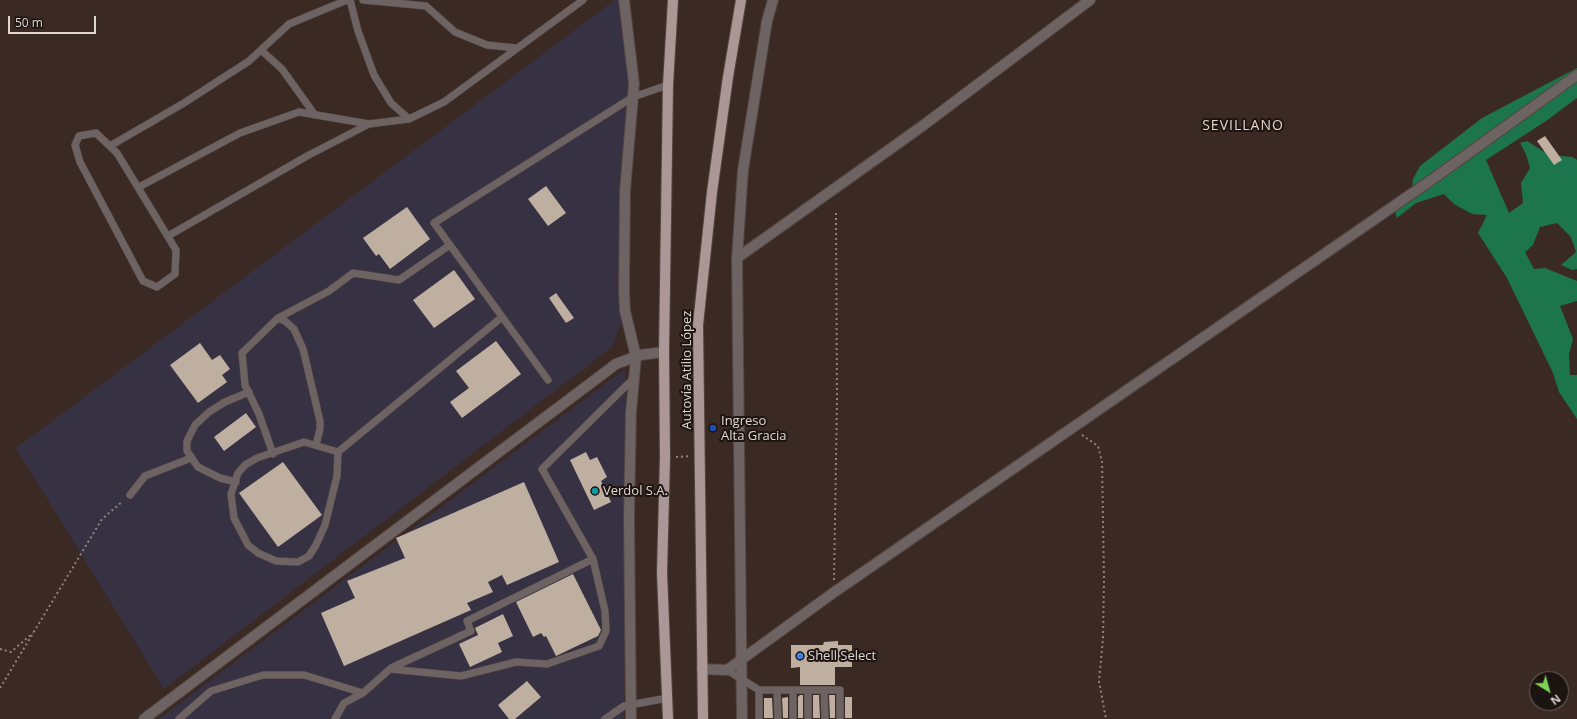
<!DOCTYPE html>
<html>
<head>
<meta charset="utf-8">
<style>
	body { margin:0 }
	#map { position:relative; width:1577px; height:719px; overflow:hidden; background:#3a2a23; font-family:"Open Sans",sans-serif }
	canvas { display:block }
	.north { position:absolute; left:1529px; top:671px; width:40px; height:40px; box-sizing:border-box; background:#1c1411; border:1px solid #6a615d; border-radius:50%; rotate:143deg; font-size:11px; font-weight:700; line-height:16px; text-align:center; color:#e0d5d0 }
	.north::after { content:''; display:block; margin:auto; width:14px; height:18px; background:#7dd154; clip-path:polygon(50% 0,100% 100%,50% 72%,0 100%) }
	.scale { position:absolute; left:8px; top:16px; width:88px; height:18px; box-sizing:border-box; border:2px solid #e0d5d0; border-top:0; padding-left:5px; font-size:12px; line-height:14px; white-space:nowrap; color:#e0d5d0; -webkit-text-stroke:3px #1c1411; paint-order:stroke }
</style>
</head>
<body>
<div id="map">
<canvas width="1577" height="719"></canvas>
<div class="north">N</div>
<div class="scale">50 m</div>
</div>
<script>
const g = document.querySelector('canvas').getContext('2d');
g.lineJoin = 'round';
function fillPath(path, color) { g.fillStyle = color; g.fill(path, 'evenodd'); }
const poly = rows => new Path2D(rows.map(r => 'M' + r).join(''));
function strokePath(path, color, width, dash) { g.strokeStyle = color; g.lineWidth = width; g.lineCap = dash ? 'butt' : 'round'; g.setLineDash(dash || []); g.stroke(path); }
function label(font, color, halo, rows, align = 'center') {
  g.font = font + ' "Open Sans",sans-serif'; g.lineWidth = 4; g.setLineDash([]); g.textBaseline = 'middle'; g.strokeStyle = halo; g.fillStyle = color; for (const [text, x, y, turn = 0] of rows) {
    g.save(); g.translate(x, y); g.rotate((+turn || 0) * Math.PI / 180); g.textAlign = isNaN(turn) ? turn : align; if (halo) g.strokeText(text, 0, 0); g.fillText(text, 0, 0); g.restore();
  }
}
fillPath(poly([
	[615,0,624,0,634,84,625,191,625,311,612,347,164,689,16,448],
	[625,369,630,643,624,648,624,719,159,719]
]), '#373243');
fillPath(poly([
	[1577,68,1577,98,1546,121,1486,160,1509,213,1523,203,1521,183,1530,168,1526,154,1520,143,1527,141,1549,155,1573,157,1577,160,1577,269,1572,270,1561,265,1576,252,1571,237,1557,223,1540,227,1533,245,1525,252,1534,269,1545,268,1577,281,1577,301,1560,306,1573,339,1569,354,1570,375,1577,375,1577,419,1559,392,1553,373,1507,278,1478,233,1487,215,1472,214,1454,204,1444,194,1416,203,1397,218,1395,212,1412,189,1413,179,1420,166,1482,118]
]), '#1c754d');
fillPath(poly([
	[1545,136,1562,160,1554,165,1537,141],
	[546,186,566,213,548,226,528,199],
	[407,207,430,239,390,269,379,254,376,256,363,238],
	[454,270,475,299,434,328,413,300],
	[556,293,574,318,566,323,549,298],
	[496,341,521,374,462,418,450,402,469,388,456,371],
	[200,343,212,360,220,355,230,369,222,375,227,382,198,403,170,365],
	[246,413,256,427,224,451,214,437],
	[586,452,590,460,597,457,607,477,601,481,611,502,594,510,570,460],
	[283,462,322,515,278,547,239,493],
	[524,482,559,562,507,585,502,575,488,582,493,592,467,603,471,610,344,666,321,613,355,598,347,581,405,558,396,538],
	[573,574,601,630,598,636,556,656,546,636,544,637,541,633,533,637,516,602],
	[503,614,513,636,498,643,502,652,470,667,459,644,478,635,475,628],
	[838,641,838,645,852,645,852,667,835,667,835,685,800,685,800,667,791,668,791,645,823,645,824,642],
	[527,681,541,697,515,719,509,719,498,705],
	[800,695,803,695,803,718,798,718,798,697],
	[813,695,819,695,820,718,813,718],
	[829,695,835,695,835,718,830,718],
	[788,697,788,718,783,718,782,698],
	[845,697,852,697,852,718,845,718],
	[764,698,772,698,773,718,764,718]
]), '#bfafa1');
const service = poly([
	[350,0,358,31,374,75,391,103,409,119],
	[363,0,426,6,455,32,487,45,516,48],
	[261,50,282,69,315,115],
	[96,133,117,153,176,250,175,274,157,287,143,281,80,162,75,145,79,136,96,133],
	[110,146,184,103,249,61,289,24,347,0],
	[139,187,240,133,299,112,369,124,409,119,444,102,583,0],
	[168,236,307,156,369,124],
	[278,318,329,291,353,273,399,280,450,245],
	[548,380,434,223,633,97,668,85],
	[338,452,304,442,257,458,245,465,238,473,231,494,234,518,248,545,258,553,276,561,298,562,309,556,316,545,325,525,337,476,338,452,502,317],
	[273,454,259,414,245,385,242,353,278,318,285,321,294,329,303,349,320,421,320,429,316,445],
	[236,482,220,478,198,467,187,451,187,441,195,425,209,412,225,402,249,392],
	[130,495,145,476,191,458],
	[391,668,471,631,467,621,593,559],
	[727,670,759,690,759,719],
	[759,690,840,690,840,719],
	[777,690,778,719],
	[793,690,793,719],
	[808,690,808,719],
	[824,690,825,719],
	[179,719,211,691,263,675,304,675,363,693],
	[335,719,344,703,363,693,390,669,461,676,516,662,547,664,599,646,606,631,605,611,593,559,542,469,634,378],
	[605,719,624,706,668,698]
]);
const minor = poly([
	[624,0,634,84,625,191,624,290,625,311,636,357,631,412,629,516,631,719],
	[737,258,921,127,1090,0],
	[702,669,727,670,833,593,1430,181,1577,75],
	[144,719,616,364,640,355,664,352],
	[742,719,737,258,743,170,767,21,773,0]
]);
const primary = poly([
	[668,719,662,573,665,457,664,352,668,85,673,0],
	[703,719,698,325,712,192,728,77,741,0]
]);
strokePath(service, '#55453f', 8);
strokePath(minor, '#55453f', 12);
strokePath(primary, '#55453f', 12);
strokePath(poly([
	[1082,435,1098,446,1102,462,1104,579,1103,638,1099,681,1106,719],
	[676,457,690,456],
	[834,580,837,399,836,213],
	[0,649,11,652,33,633],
	[0,688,102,519,123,501]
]), '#91847e', 2, [2, 3]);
strokePath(service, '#6d6363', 7);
strokePath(minor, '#6d6363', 10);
strokePath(primary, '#aa9796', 10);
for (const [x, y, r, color] of [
	[713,428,4,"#1a4fb4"],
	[595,491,4,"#0f9aa8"],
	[800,656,4,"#3f7fe0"]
]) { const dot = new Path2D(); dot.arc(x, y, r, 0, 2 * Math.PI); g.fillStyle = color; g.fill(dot); strokePath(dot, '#1c1411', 1.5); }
label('13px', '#e0d5d0', '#1c1411', [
	["Autovía Atilio López",687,370,-90]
]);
label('13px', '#e0d5d0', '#1c1411', [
	["Ingreso",721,421],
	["Alta Gracia",721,436],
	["Verdol S.A.",603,491],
	["Shell Select",808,656]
], 'left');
g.letterSpacing = '1px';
label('14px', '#e9d3ca', '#1c1411', [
	["SEVILLANO",1243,126]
]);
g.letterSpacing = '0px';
</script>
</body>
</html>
